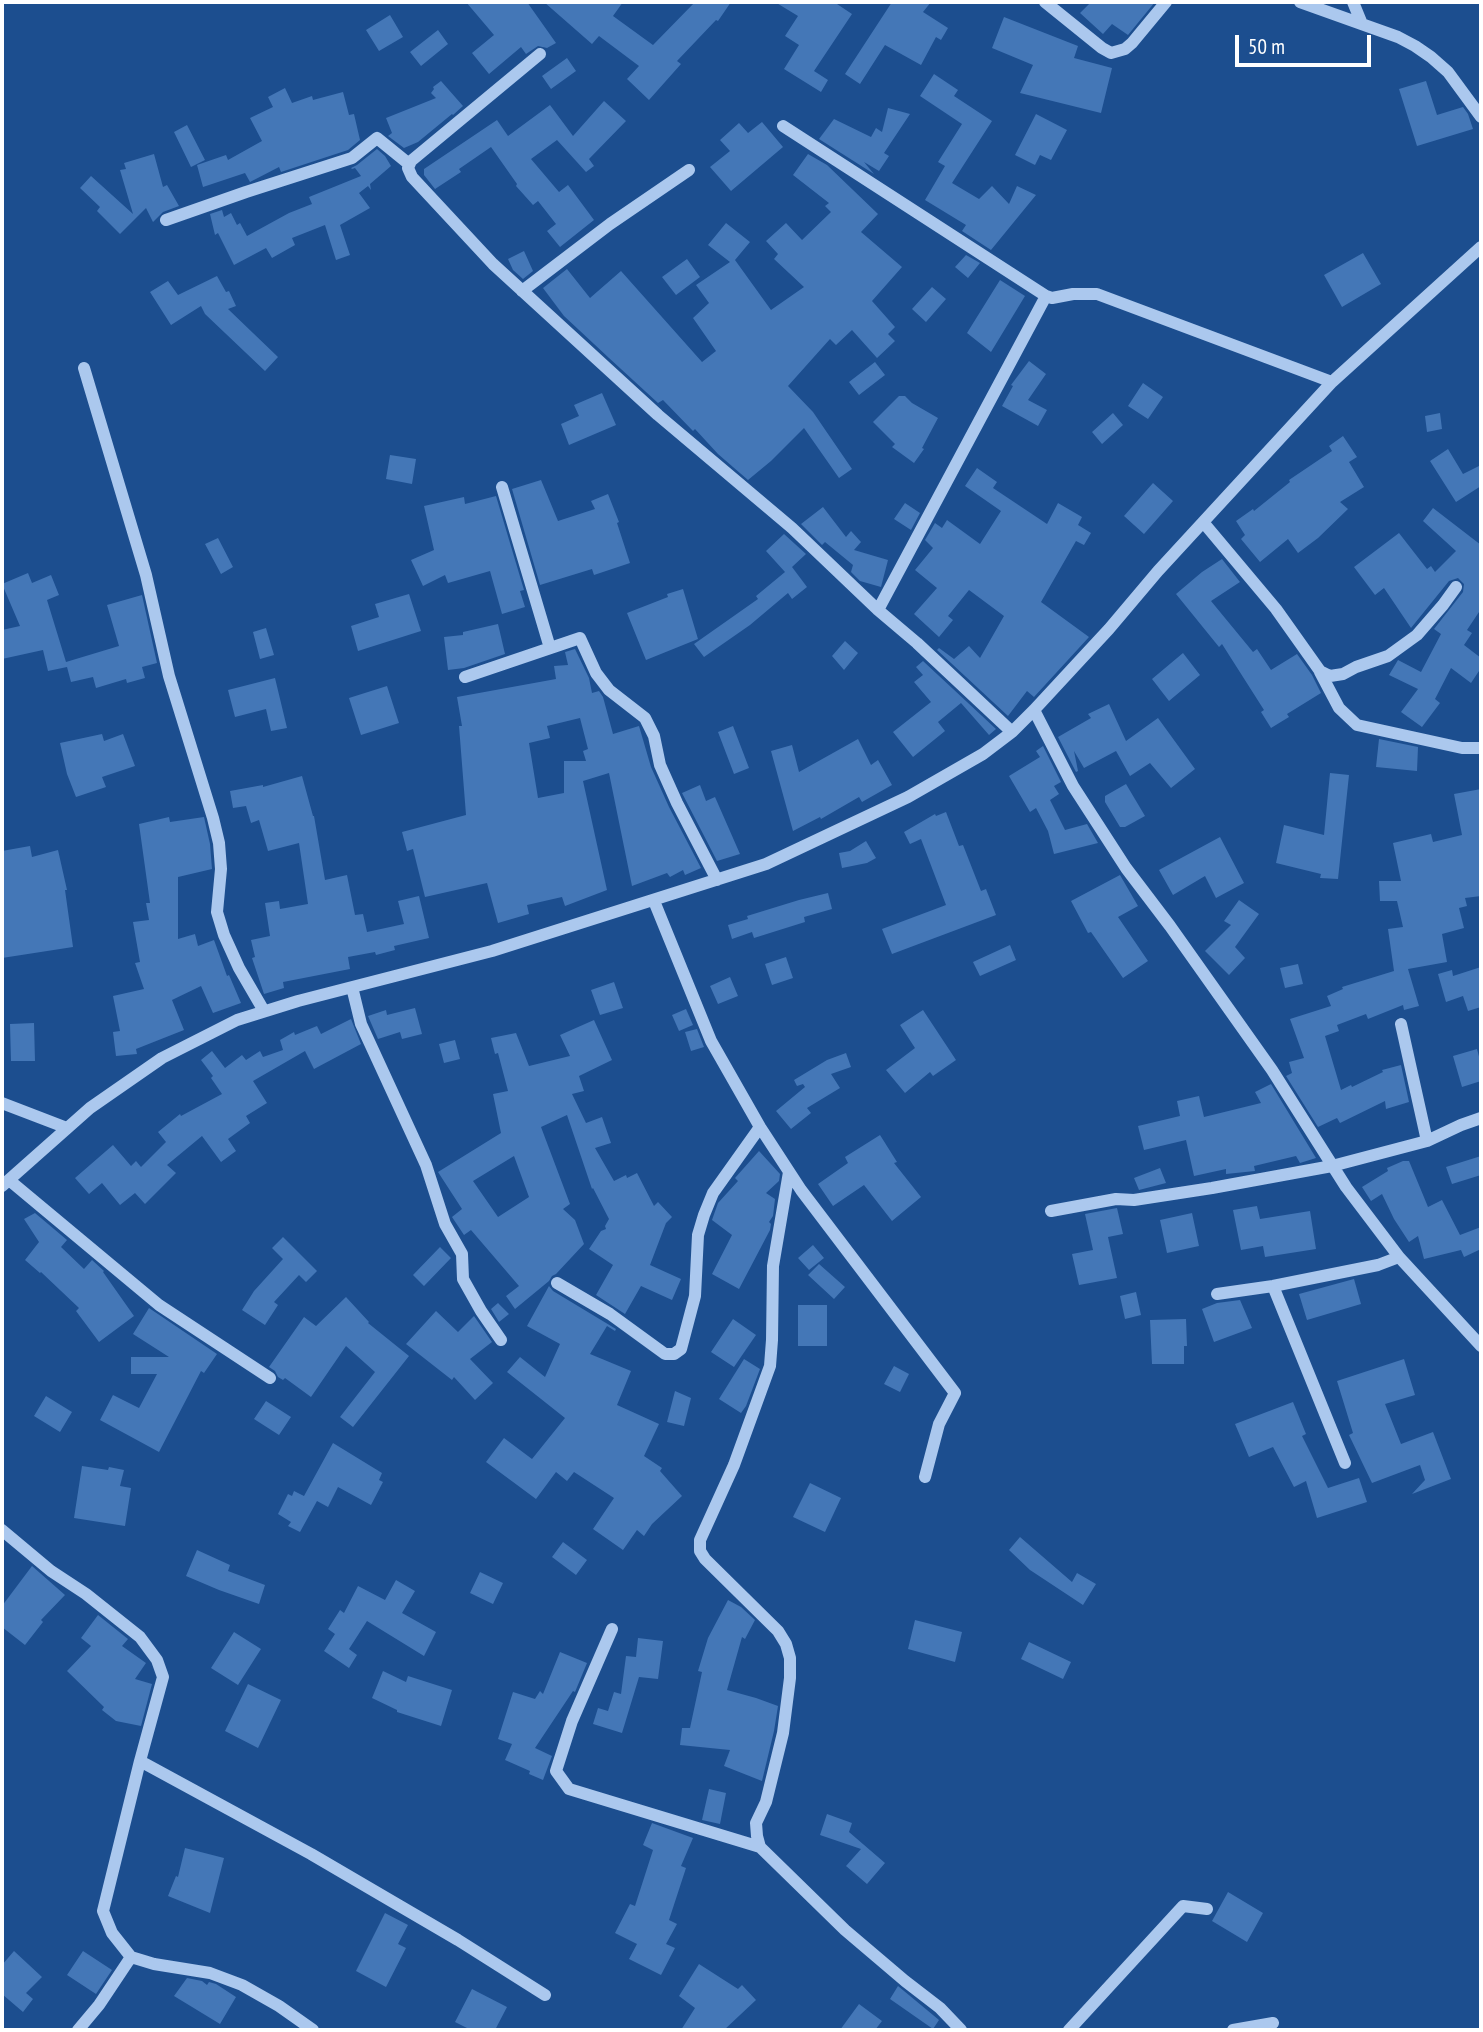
<!DOCTYPE html>
<html>
<head>
<meta charset="utf-8">
<style>
	body { margin:0 }
	#map { position:relative; width:1483px; height:2032px; overflow:hidden; background:#1c4e8f; font-family:"PT Sans Narrow",sans-serif }
	canvas { display:block }
	.frame { position:absolute; inset:0; border:4px solid #fff; pointer-events:none }
	.scale { position:absolute; left:1235px; top:35px; width:136px; height:32px; box-sizing:border-box; border:4px solid #fff; border-top:0; padding-left:9px; font-size:21px; line-height:24px; white-space:nowrap; color:#fff; -webkit-text-stroke:5px #1c4e8f; paint-order:stroke }
</style>
</head>
<body>
<div id="map">
<canvas width="1483" height="2032"></canvas>
<div class="frame"></div>
<div class="scale">50 m</div>
</div>
<script>
const g = document.querySelector('canvas').getContext('2d');
g.lineJoin = 'round';
function fillPath(path, color) { g.fillStyle = color; g.fill(path, 'evenodd'); }
const poly = rows => new Path2D(rows.map(r => 'M' + r).join(''));
function strokePath(path, color, width, dash) { g.strokeStyle = color; g.lineWidth = width; g.lineCap = dash ? 'butt' : 'round'; g.setLineDash(dash || []); g.stroke(path); }
fillPath(poly([
	[466,2,527,2,556,43,547,48,538,46,526,54,521,47,489,74,472,53,494,35],
	[544,2,623,2,613,16,653,45,695,2,731,2,718,21,716,20,677,61,681,64,649,100,627,79,639,66,599,36,592,44],
	[775,2,834,2,852,14,814,71,828,80,821,92,784,69,799,45,785,36,798,16],
	[892,2,931,2,923,12,948,28,941,40,936,37,921,65,885,45,860,84,845,74],
	[1091,2,1155,2,1128,35,1112,24,1103,34,1080,13],
	[390,15,403,37,379,51,366,30],
	[1004,17,1078,46,1074,58,1112,68,1101,113,1020,93,1033,65,992,48],
	[438,30,448,44,421,66,410,52],
	[567,58,576,71,551,89,542,76],
	[934,74,958,90,954,96,992,121,952,183,979,199,992,186,1009,204,1017,186,1036,195,991,250,962,231,966,225,925,200,945,166,938,162,962,124,920,96],
	[441,81,463,106,453,115,452,114,418,142,404,148,388,136,392,133,386,118,436,98,431,93,434,89,433,87],
	[1426,81,1437,115,1463,107,1468,114,1473,129,1417,146,1399,89],
	[285,88,292,103,312,96,313,100,343,92,349,115,354,114,360,140,348,150,281,172,279,167,250,182,245,173,203,187,197,165,226,155,228,160,262,141,250,118,273,107,268,97],
	[604,101,626,121,589,159,594,166,586,172,557,140,531,159,559,192,568,185,594,220,560,247,547,231,556,224,538,201,533,205,516,186,517,184,491,147,459,169,461,172,435,189,424,175,424,169,497,120,508,136,550,105,573,136],
	[888,108,910,114,884,153,889,156,879,171,864,162,874,174,819,139,834,119,871,137,876,128,882,132],
	[1036,114,1067,130,1051,160,1040,155,1035,165,1015,155],
	[762,122,783,147,731,191,710,167,730,151,720,140,739,123,748,133],
	[187,125,205,160,191,167,174,132],
	[377,149,385,156,391,166,370,184,371,190,368,186,359,193,370,208,340,225,350,255,336,260,325,225,292,238,295,245,272,258,266,248,234,265,218,233,215,235,210,214,222,210,224,217,231,213,237,225,240,223,247,236,289,213,312,204,309,197,361,176,355,168,352,169,351,168,357,165],
	[154,154,163,187,167,185,179,206,163,212,153,222,146,208,120,234,97,211,100,207,80,188,91,176,133,214,120,170,126,169,124,163],
	[808,154,827,165,878,214,861,232,902,267,872,301,895,327,888,334,895,341,877,358,852,330,836,345,830,339,788,386,813,412,852,469,839,478,804,428,771,461,748,480,718,454,695,429,693,431,663,400,658,403,609,358,564,316,543,288,567,269,590,298,621,271,702,362,716,351,693,318,709,303,696,285,730,262,708,245,726,223,750,242,735,260,771,310,804,287,774,259,778,254,766,241,786,223,802,240,831,212,825,206,829,203,793,175],
	[524,251,533,271,523,279,513,270,508,259],
	[1363,253,1381,284,1342,307,1324,275],
	[966,255,980,263,968,278,955,267],
	[687,259,700,277,676,295,662,277],
	[217,276,226,292,229,291,236,306,228,309,278,357,265,371,205,314,201,306,171,325,150,292,168,281,178,295],
	[1000,280,1025,296,991,352,967,333],
	[932,287,946,299,926,322,912,309],
	[1029,361,1046,374,1028,400,1047,410,1038,426,1002,406,1013,386,1011,385],
	[875,362,885,375,859,395,849,382],
	[1143,383,1163,397,1148,419,1128,406],
	[602,393,616,425,569,445,561,424,579,416,574,405],
	[899,396,905,396,912,403,938,418,922,448,924,449,914,463,892,447,895,444,873,422],
	[1113,413,1123,425,1102,444,1092,432],
	[1440,413,1442,429,1427,432,1425,416],
	[1343,436,1357,457,1349,462,1364,487,1340,502,1348,509,1318,538,1298,553,1288,539,1260,562,1241,539,1245,535,1236,521,1253,509,1254,511,1290,482,1289,480,1332,451,1329,446],
	[1448,449,1463,474,1481,465,1481,486,1456,502,1430,461],
	[390,455,416,459,412,484,386,479],
	[977,468,997,482,993,488,1047,524,1058,503,1082,517,1078,525,1091,533,1084,545,1076,541,1041,602,1089,637,1034,697,1027,691,1008,716,937,650,939,648,954,659,969,646,980,658,1004,616,969,590,948,616,953,620,939,637,914,614,937,588,915,570,933,548,925,540,935,523,942,528,947,520,980,544,1001,511,965,486],
	[541,480,558,521,595,509,591,501,608,494,619,522,617,523,630,563,594,575,592,569,540,585,512,489],
	[1153,483,1173,501,1144,534,1124,516],
	[496,496,524,590,520,591,525,607,502,614,490,571,448,583,445,575,423,586,411,560,434,550,424,506,464,497,465,504],
	[905,503,920,513,911,530,894,519],
	[823,507,846,537,851,531,861,542,854,550,888,560,881,587,860,581,851,572,853,565,825,542,822,545,801,524],
	[1433,508,1481,545,1481,609,1467,630,1472,633,1464,645,1481,658,1481,668,1471,683,1451,668,1435,699,1440,703,1422,727,1401,712,1418,689,1389,675,1398,660,1421,672,1441,634,1434,629,1463,592,1464,584,1458,578,1449,581,1411,628,1384,588,1375,595,1354,567,1399,533,1427,569,1431,566,1435,572,1456,551,1423,521],
	[784,534,806,554,792,567,807,587,792,599,788,593,750,625,704,657,694,644,758,599,756,596,785,572,766,551],
	[218,538,233,567,221,574,205,544],
	[1222,559,1240,582,1211,601,1253,652,1257,649,1271,670,1297,654,1312,675,1321,693,1287,714,1289,717,1271,728,1261,712,1264,710,1222,644,1219,647,1176,594,1202,572],
	[28,573,32,583,51,575,59,595,47,600,66,662,119,646,107,605,142,595,157,663,142,667,145,678,127,683,126,679,96,688,93,677,71,682,67,667,48,671,43,650,2,659,2,630,20,626,2,584],
	[683,589,698,639,646,660,627,613,668,597,667,594],
	[409,594,421,631,358,651,351,626,379,617,375,604],
	[498,624,505,654,464,668,448,670,444,637,463,635,463,632],
	[266,628,274,655,260,659,253,632],
	[845,641,858,653,844,670,832,656],
	[575,649,589,678,592,693,599,691,603,697,613,734,639,726,651,767,669,807,701,868,685,875,683,870,670,877,667,873,632,886,609,773,583,781,607,890,565,906,562,897,527,905,529,914,498,923,487,883,425,897,413,849,407,851,402,832,466,815,459,726,462,726,457,697,556,679,554,666,568,665,565,652],
	[580,718,588,749,583,751,586,761,564,761,564,793,538,798,529,743,550,738,547,726],
	[1183,653,1200,675,1169,701,1152,679],
	[923,661,996,729,989,735,961,703,938,722,945,731,913,757,893,732,931,702,914,682,923,675,916,667],
	[275,678,287,728,271,731,266,709,235,717,228,690],
	[387,686,399,723,361,735,349,698],
	[1109,704,1126,741,1158,718,1195,769,1171,788,1150,763,1130,776,1116,751,1084,768,1074,751,1078,771,1076,772,1058,737,1091,718,1088,714],
	[733,726,749,768,734,774,718,732],
	[102,734,104,741,123,734,135,766,102,777,106,787,76,797,67,774,60,743],
	[858,739,871,765,878,760,892,785,862,802,859,797,821,819,820,817,793,831,771,751,792,745,799,772],
	[1379,739,1418,747,1417,771,1376,767],
	[1043,746,1061,782,1054,786,1059,794,1050,800,1065,830,1087,824,1098,843,1054,854,1048,831,1036,808,1030,812,1009,776,1040,757,1036,751],
	[1330,773,1349,775,1338,879,1320,878,1321,874,1276,863,1284,825,1324,835],
	[302,776,313,816,314,816,325,880,347,875,355,915,363,914,367,932,404,924,398,901,419,896,429,938,394,946,395,950,376,955,375,952,348,957,350,969,283,982,284,988,264,994,252,958,255,957,251,940,270,936,265,903,279,901,280,909,308,904,299,843,268,851,259,820,251,823,246,806,233,808,230,791,263,785,263,787],
	[1126,784,1145,816,1125,827,1120,827,1105,802,1105,796],
	[700,785,706,801,715,797,740,854,717,861,682,793],
	[1481,789,1481,896,1465,898,1467,906,1459,908,1464,928,1442,934,1447,962,1408,969,1419,1006,1404,1010,1403,1005,1368,1019,1366,1014,1337,1025,1339,1031,1325,1036,1341,1090,1351,1085,1352,1087,1383,1072,1382,1070,1401,1065,1409,1102,1386,1109,1385,1101,1340,1123,1337,1118,1318,1127,1286,1076,1292,1073,1289,1062,1304,1058,1290,1019,1331,1006,1327,996,1343,989,1342,987,1394,971,1388,929,1403,927,1397,901,1380,901,1379,881,1401,881,1393,843,1431,834,1433,842,1462,835,1454,794],
	[946,812,959,846,963,845,981,891,986,889,996,915,892,954,882,929,946,905,921,839,910,844,904,832,935,814,936,816],
	[169,817,170,822,204,817,210,844,212,869,178,877,178,939,195,934,198,946,214,940,227,976,229,975,241,1003,213,1013,201,986,172,1000,184,1030,136,1049,137,1054,116,1056,113,1032,120,1031,113,996,144,989,135,963,140,962,133,922,149,920,146,903,150,903,139,824],
	[1220,837,1244,883,1216,898,1205,876,1173,895,1159,870],
	[866,841,876,858,867,863,842,868,839,853,850,851],
	[30,846,32,857,58,850,67,890,65,890,73,947,2,958,2,851],
	[1120,875,1138,906,1118,917,1148,961,1123,978,1091,932,1088,933,1071,901],
	[828,893,832,909,804,917,805,922,754,938,752,932,732,939,728,925,748,919,747,916,799,900],
	[1239,900,1259,914,1235,947,1245,958,1229,975,1205,951,1231,925,1224,921],
	[1010,945,1016,960,980,976,973,962],
	[786,957,793,978,772,985,765,964],
	[1298,964,1303,984,1285,988,1280,968],
	[1481,967,1481,1007,1468,1011,1463,996,1446,1002,1438,974,1452,970,1453,976],
	[730,977,738,996,718,1004,710,986],
	[614,982,623,1008,600,1015,591,990],
	[415,1008,422,1034,402,1039,400,1032,378,1039,368,1016,386,1010,387,1015],
	[686,1009,693,1025,679,1031,672,1015],
	[923,1010,956,1060,933,1076,930,1072,905,1093,886,1070,915,1048,900,1025],
	[351,1019,361,1044,314,1069,305,1051,253,1081,267,1103,246,1116,250,1123,228,1139,236,1151,221,1162,202,1136,167,1165,176,1173,145,1204,135,1193,120,1205,102,1183,89,1194,75,1178,113,1145,131,1166,136,1161,141,1167,166,1142,158,1132,180,1114,181,1116,222,1094,211,1078,213,1076,201,1060,212,1051,225,1068,242,1055,246,1060,260,1051,263,1057,283,1050,280,1040,294,1032,295,1035,317,1026,321,1034],
	[594,1020,612,1060,579,1076,584,1091,572,1094,586,1123,602,1117,611,1143,595,1148,614,1181,626,1175,627,1178,637,1173,654,1206,658,1202,672,1217,666,1223,650,1265,681,1279,672,1300,641,1286,625,1314,596,1295,613,1265,589,1249,601,1231,606,1229,605,1226,609,1219,593,1188,592,1189,567,1115,541,1127,570,1204,563,1209,575,1220,584,1244,556,1274,552,1276,549,1281,515,1309,506,1296,519,1286,471,1230,464,1235,452,1217,462,1209,438,1172,501,1133,493,1094,508,1091,498,1053,495,1054,491,1038,516,1033,529,1066,570,1056,560,1035],
	[514,1156,529,1197,498,1217,473,1181],
	[34,1023,35,1061,11,1061,10,1024],
	[697,1029,704,1047,691,1051,685,1032],
	[455,1040,460,1059,444,1063,439,1044],
	[1477,1049,1481,1064,1481,1081,1462,1087,1453,1056],
	[846,1053,851,1067,831,1074,840,1088,807,1108,811,1113,791,1129,776,1111,805,1087,803,1084,797,1086,794,1080,827,1060],
	[1271,1084,1316,1158,1300,1163,1296,1156,1254,1166,1255,1171,1226,1174,1226,1169,1194,1176,1186,1140,1144,1150,1138,1126,1180,1116,1177,1101,1199,1096,1204,1117,1261,1103,1255,1092],
	[880,1135,897,1162,894,1163,921,1197,892,1221,864,1185,833,1206,818,1184,848,1163,845,1157],
	[759,1151,780,1174,779,1181,766,1193,775,1199,773,1216,769,1222,771,1224,770,1230,739,1289,712,1274,732,1235,712,1220,718,1203,738,1181,735,1178],
	[1481,1156,1481,1175,1452,1184,1446,1167],
	[1403,1161,1409,1161,1428,1207,1442,1200,1460,1235,1481,1227,1481,1249,1464,1257,1461,1250,1424,1259,1418,1236,1409,1242,1394,1219,1382,1194,1371,1201,1362,1187,1388,1171,1387,1168],
	[1160,1168,1166,1183,1139,1190,1134,1178],
	[1257,1206,1260,1219,1310,1211,1316,1249,1265,1257,1263,1246,1241,1250,1233,1210],
	[1117,1208,1123,1234,1108,1237,1117,1278,1079,1285,1072,1254,1093,1250,1085,1214],
	[35,1213,67,1240,61,1247,84,1269,92,1260,104,1271,103,1272,134,1316,99,1342,76,1311,79,1308,41,1272,40,1273,25,1260,39,1242,24,1219],
	[1192,1213,1199,1246,1167,1253,1160,1220],
	[283,1237,317,1271,306,1282,299,1275,274,1302,278,1305,265,1325,242,1310,254,1291,283,1259,272,1248],
	[813,1245,824,1258,809,1270,798,1258],
	[440,1247,451,1258,424,1286,413,1275],
	[819,1264,845,1287,834,1299,808,1275],
	[1354,1279,1361,1304,1307,1320,1299,1294],
	[549,1286,553,1291,616,1329,615,1331,607,1326,590,1354,631,1371,617,1405,659,1424,644,1456,662,1468,660,1471,682,1496,652,1524,644,1536,637,1530,623,1550,593,1529,614,1498,574,1472,567,1481,556,1472,536,1499,486,1462,504,1438,532,1459,565,1418,507,1372,520,1357,545,1377,560,1344,527,1326],
	[1136,1292,1141,1315,1125,1319,1120,1296],
	[346,1297,369,1322,368,1323,409,1356,353,1427,340,1417,375,1372,346,1346,311,1397,285,1378,283,1380,278,1377,275,1371,269,1367,304,1317,316,1326],
	[1240,1300,1252,1328,1214,1342,1202,1309,1217,1303],
	[498,1303,509,1314,499,1322,491,1309],
	[798,1305,827,1305,827,1346,798,1346],
	[149,1308,217,1354,204,1373,201,1371,159,1452,100,1420,113,1395,139,1408,157,1374,131,1374,131,1357,169,1357,133,1334],
	[436,1311,458,1332,474,1316,492,1342,470,1359,493,1383,475,1400,454,1377,452,1380,406,1344],
	[733,1319,756,1335,734,1367,711,1352],
	[1186,1319,1187,1346,1184,1346,1184,1364,1152,1364,1150,1320],
	[744,1359,760,1369,746,1406,741,1413,719,1399],
	[1404,1359,1415,1395,1385,1404,1401,1444,1433,1432,1451,1479,1412,1494,1425,1480,1420,1465,1372,1483,1349,1435,1353,1433,1337,1381],
	[894,1366,909,1374,900,1392,884,1384],
	[675,1391,691,1398,684,1426,667,1422],
	[46,1396,72,1412,60,1432,34,1416],
	[266,1401,291,1417,279,1435,254,1419],
	[1293,1402,1306,1434,1302,1436,1328,1488,1359,1478,1367,1502,1317,1518,1306,1481,1294,1487,1273,1447,1249,1457,1235,1424],
	[333,1443,382,1473,379,1480,383,1482,371,1505,338,1487,328,1507,317,1501,300,1532,288,1526,291,1522,278,1514,288,1494,292,1496,294,1491,304,1496],
	[82,1466,108,1470,109,1467,124,1470,120,1486,131,1488,125,1526,74,1518],
	[810,1483,841,1498,825,1532,793,1517],
	[1020,1537,1072,1582,1077,1573,1096,1584,1083,1605,1030,1570,1009,1550],
	[563,1542,587,1560,576,1575,552,1557],
	[197,1550,230,1565,228,1571,265,1585,259,1604,219,1590,186,1576],
	[32,1566,65,1595,41,1620,43,1622,25,1645,2,1627,2,1606],
	[480,1572,503,1583,493,1604,470,1593],
	[396,1580,415,1591,402,1613,436,1632,424,1656,367,1621,349,1649,357,1655,349,1668,324,1651,335,1634,328,1629,340,1610,344,1613,358,1586,385,1600],
	[728,1600,741,1607,755,1620,745,1639,742,1637,727,1690,756,1698,778,1706,774,1731,762,1781,724,1766,730,1750,680,1745,682,1728,690,1728,702,1672,698,1671,708,1638],
	[98,1615,128,1639,122,1646,146,1663,135,1679,152,1684,141,1726,116,1721,102,1710,104,1707,67,1671,91,1646,81,1638],
	[915,1620,962,1632,955,1662,908,1649],
	[234,1632,261,1649,238,1685,211,1668],
	[638,1638,663,1641,658,1679,639,1677,622,1733,593,1724,598,1708,608,1711,614,1692,621,1694,626,1656,636,1657],
	[1029,1642,1071,1662,1063,1679,1021,1659],
	[560,1652,587,1663,575,1692,573,1691,535,1748,552,1756,543,1780,529,1774,530,1771,505,1760,512,1744,498,1739,513,1692,535,1699,540,1691,543,1694],
	[383,1671,406,1682,408,1676,452,1690,441,1726,397,1712,397,1710,372,1698],
	[248,1684,281,1700,258,1748,225,1731],
	[709,1789,726,1793,720,1824,702,1820],
	[827,1814,852,1823,849,1832,885,1863,867,1884,846,1866,861,1849,820,1835],
	[652,1823,693,1838,681,1866,686,1868,669,1920,677,1924,666,1944,675,1948,661,1975,629,1959,637,1944,615,1933,630,1904,635,1906,653,1850,643,1845],
	[185,1848,224,1858,210,1913,168,1896,176,1876,178,1877],
	[1228,1892,1263,1913,1247,1942,1212,1921],
	[385,1913,408,1925,398,1944,406,1948,386,1987,356,1971],
	[14,1951,42,1977,26,1993,33,1999,23,2012,2,1994,2,1965],
	[83,1951,112,1970,96,1994,67,1975],
	[699,1964,738,1989,742,1985,756,2000,724,2030,681,2030,695,2008,679,1996],
	[187,1978,202,1981,207,1985,209,1982,216,1984,236,1997,220,2024,174,1996],
	[898,1986,939,2020,933,2029,890,1999],
	[472,1989,507,2007,495,2030,471,2030,455,2022],
	[859,2004,882,2021,875,2030,840,2030]
]), '#4477b7');
strokePath(poly([
	[1045,2,1102,48,1111,53,1125,49,1132,43,1166,2],
	[1300,2,1398,37,1415,46,1431,57,1448,72,1481,117],
	[1353,2,1362,24],
	[540,54,411,161,408,168,412,177,493,264,658,415,792,528,878,610,917,643,1012,732],
	[783,126,1046,296],
	[166,220,246,192,352,158,377,138,409,164],
	[522,291,610,224,689,170],
	[84,368,146,575,169,676,213,818,219,843,221,869,217,912,224,935,239,968,264,1011],
	[502,487,550,648],
	[1203,522,1276,609,1320,671,1330,676,1343,674,1356,667,1388,656,1417,635,1443,605,1456,587],
	[878,610,1046,296,1052,298,1073,294,1097,294,1332,382],
	[1320,672,1339,708,1357,725,1462,748,1481,748],
	[465,677,580,638,596,673,609,690,645,718,654,736,660,765,677,803,717,880],
	[1034,710,1073,786,1126,868,1170,926,1272,1070,1346,1187,1399,1257,1378,1265,1273,1286,1217,1294],
	[654,901,711,1041,760,1127,801,1190,955,1393,939,1424,925,1477],
	[352,987,361,1024,426,1165,445,1224,462,1254,463,1279,481,1311,501,1340],
	[1401,1024,1427,1141],
	[2,1103,67,1128],
	[789,1172,773,1266,772,1340,770,1366,734,1465,700,1540,700,1551,705,1559,778,1631,786,1644,790,1658,790,1678,783,1733,766,1802,756,1823,757,1836,760,1847,845,1930,905,1981,940,2008,961,2030],
	[9,1180,159,1305,270,1378],
	[2,1186,90,1108,162,1058,237,1020,298,1001,492,951,766,864,908,797,983,754,1012,732,1034,710,1109,629,1158,571,1332,382,1481,247],
	[1051,1211,1116,1199,1134,1200,1212,1188,1332,1166,1427,1141,1461,1125,1481,1118],
	[1399,1257,1481,1346],
	[557,1283,610,1314,665,1354,674,1354,681,1349,695,1296,698,1235,704,1215,713,1193,760,1127],
	[1273,1286,1345,1463],
	[2,1530,51,1571,86,1594,140,1637,157,1660,163,1677,140,1761,103,1911,112,1933,131,1957,154,1964,210,1973,242,1985,279,2006,313,2030],
	[612,1629,572,1721,556,1771,569,1789,760,1847],
	[140,1761,311,1854,458,1940,545,1995],
	[78,2030,99,2005,131,1957],
	[1069,2030,1183,1906,1207,1909],
	[1233,2030,1273,2023]
]), '#abc8ee', 12);
</script>
</body>
</html>
